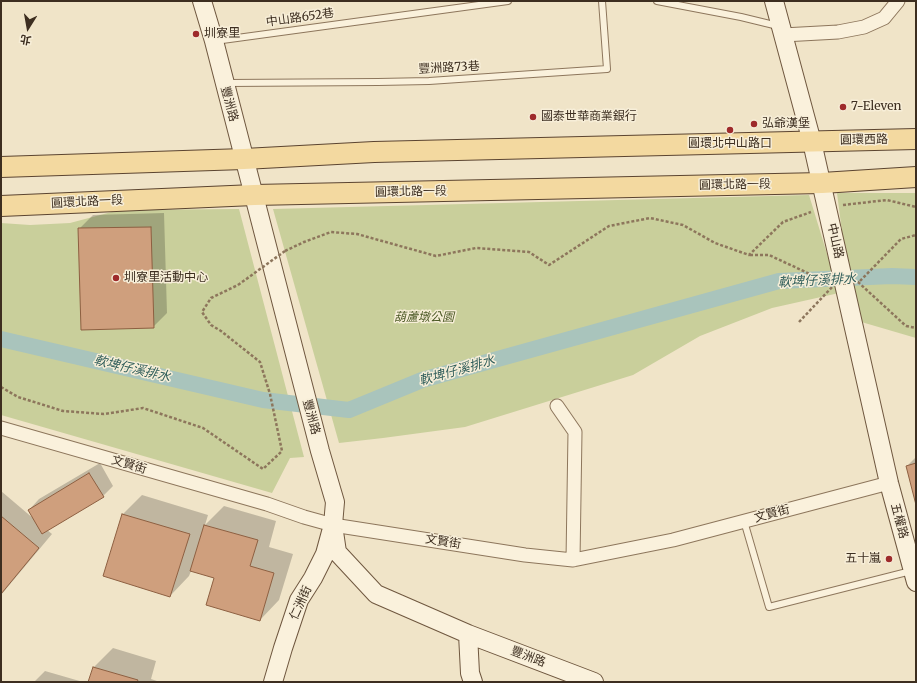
<!DOCTYPE html>
<html>
<head>
<meta charset="utf-8">
<style>
	body { margin:0 }
	#map { position:relative; width:917px; height:683px; overflow:hidden; background:#f0e4c8; font-family:Merriweather,"Noto Sans TC",serif }
	canvas { display:block }
	.frame { position:absolute; inset:0; border:2px solid #3d2e20; pointer-events:none }
	.north { position:absolute; left:8px; top:8px; width:40px; height:40px; -webkit-text-stroke:3px #f7eed8; paint-order:stroke; rotate:191deg; font-size:11px; font-weight:700; line-height:16px; text-align:center; color:#3d2e20 }
	.north::after { content:''; display:block; margin:auto; width:14px; height:18px; background:#3d2e20; clip-path:polygon(50% 0,100% 100%,50% 72%,0 100%) }
</style>
</head>
<body>
<div id="map">
<canvas width="917" height="683"></canvas>
<div class="frame"></div>
<div class="north">北</div>
</div>
<script>
const g = document.querySelector('canvas').getContext('2d');
g.lineJoin = 'round';
function fillPath(path, color) { g.fillStyle = color; g.fill(path, 'evenodd'); }
const poly = rows => new Path2D(rows.map(r => 'M' + r).join(''));
function strokePath(path, color, width, dash) { g.strokeStyle = color; g.lineWidth = width; g.lineCap = dash ? 'butt' : 'round'; g.setLineDash(dash || []); g.stroke(path); }
function label(font, color, halo, rows, align = 'center') {
  g.font = font + ' Merriweather,"Noto Sans TC",serif'; g.lineWidth = 3; g.setLineDash([]); g.textBaseline = 'middle'; g.strokeStyle = halo; g.fillStyle = color; for (const [text, x, y, turn = 0] of rows) {
    g.save(); g.translate(x, y); g.rotate((+turn || 0) * Math.PI / 180); g.textAlign = isNaN(turn) ? turn : align; if (halo) g.strokeText(text, 0, 0); g.fillText(text, 0, 0); g.restore();
  }
}
fillPath(poly([
	[837,193,916,193,916,338,858,321,849,286],
	[809,195,839,293,772,308,700,336,633,375,465,427,383,438,339,443,273,209],
	[239,209,304,457,290,458,272,493,1,415,1,223,30,225,70,223,119,210]
]), '#c9cf9b');
fillPath(poly([
	[164,213,167,313,153,327,79,229,93,215],
	[916,457,916,501,907,466],
	[100,463,113,486,103,496,47,530,52,534,1,595,1,491,34,519,29,510,39,499],
	[142,495,208,515,205,525,224,506,276,521,269,547,293,554,279,600,260,620,215,578,191,571,189,576,170,596,104,575,123,514],
	[113,648,156,661,151,679,160,682,89,682,94,667],
	[45,671,83,682,34,682]
]), '#0003');
strokePath(poly([
	[1,339,263,400,349,410,422,380,779,281,892,276,916,277]
]), '#a9c4bc', 16);
const building = poly([
	[151,227,154,328,81,330,78,228,151,227],
	[916,463,916,505,906,466,916,463],
	[89,473,104,497,42,534,28,510,89,473],
	[122,514,190,534,170,597,103,576,122,514],
	[1,516,39,548,1,594,1,516],
	[204,525,258,540,250,566,274,573,260,621,206,605,214,578,190,571,204,525],
	[93,667,138,680,137,682,88,682,93,667]
]);
fillPath(building, '#cf9f7d');
strokePath(building, '#8d5f41', 1);
const lane = poly([
	[657,1,741,17,778,26],
	[215,41,508,1],
	[227,83,378,82,429,81,607,69,602,1],
	[744,521,769,607,911,571]
]);
const street = poly([
	[783,35,838,32,864,27,884,18,898,1],
	[557,406,575,432,573,560],
	[1,428,267,504,304,517,333,525,525,555,573,560,673,540,889,483]
]);
const secondary = poly([
	[202,1,214,41,320,451,335,502,333,525,337,552,376,594,468,634,594,682],
	[774,1,812,142,889,483,916,582],
	[468,634,470,673,473,682],
	[273,682,283,648,299,600,313,578,325,554,331,532]
]);
const primary = poly([
	[1,167,244,159,374,152,916,139],
	[1,206,254,195,822,183,916,177]
]);
strokePath(lane, '#8d765c', 8);
strokePath(street, '#8d765c', 15);
strokePath(secondary, '#6f573f', 20);
strokePath(primary, '#5b4430', 22);
strokePath(poly([
	[843,205,887,200,916,207],
	[285,251,304,242,331,232,357,234,436,256,476,248,529,252,549,265,609,226,650,218,683,225,715,243,749,255,783,222,811,212],
	[758,255,749,255,769,255,827,282],
	[860,281,901,239,916,235],
	[906,326,916,328],
	[1,387,18,397,63,411,104,414,143,408,203,428,263,469,282,451,270,394,260,362,221,331,211,325,202,312,211,298,238,285]
]), '#8d765c', 2.5, [3, 2]);
strokePath(lane, '#faf1dc', 6);
strokePath(street, '#faf1dc', 13);
strokePath(secondary, '#faf1dc', 18);
strokePath(primary, '#f3d9a0', 20);
strokePath(poly([
	[238,285,285,251],
	[799,322,834,285,858,282,906,326]
]), '#8d765c', 2.5, [3, 2]);
for (const [x, y, r, color] of [
	[196,34,4,"#9e2a2b"],
	[843,107,4,"#9e2a2b"],
	[533,117,4,"#9e2a2b"],
	[754,124,4,"#9e2a2b"],
	[730,130,4,"#9e2a2b"],
	[116,278,4,"#9e2a2b"],
	[889,559,4,"#9e2a2b"]
]) { const dot = new Path2D(); dot.arc(x, y, r, 0, 2 * Math.PI); g.fillStyle = color; g.fill(dot); strokePath(dot, '#f7eed8', 1.5); }
label('12px', '#3d2e20', '#f7eed8', [
	["中山路652巷",300,18,-8],
	["豐洲路73巷",449,68,-3],
	["豐洲路",229,104,75],
	["圓環西路",864,140,-1],
	["圓環北路一段",735,185,-1],
	["圓環北路一段",411,192,-1],
	["圓環北路一段",87,202,-3],
	["中山路",835,241,77],
	["豐洲路",311,417,75],
	["文賢街",129,465,16],
	["文賢街",772,514,-15],
	["五權路",899,521,75],
	["文賢街",443,542,9],
	["仁洲街",301,603,-65],
	["豐洲路",528,657,21]
]);
label('12px', '#3d2e20', '#f7eed8', [
	["圳寮里",204,34],
	["7-Eleven",851,107],
	["國泰世華商業銀行",541,117],
	["弘爺漢堡",762,124],
	["圓環北中山路口",730,144,"center"],
	["圳寮里活動中心",124,278],
	["五十嵐",881,559,"right"]
], 'left');
label('italic 12px', '#4d5a26', '#f7eed8', [
	["葫蘆墩公園",424,318]
]);
label('italic 13px', '#2f5d5a', '#f7eed8', [
	["軟埤仔溪排水",817,281,-3],
	["軟埤仔溪排水",132,369,13],
	["軟埤仔溪排水",457,371,-16]
]);
</script>
</body>
</html>
